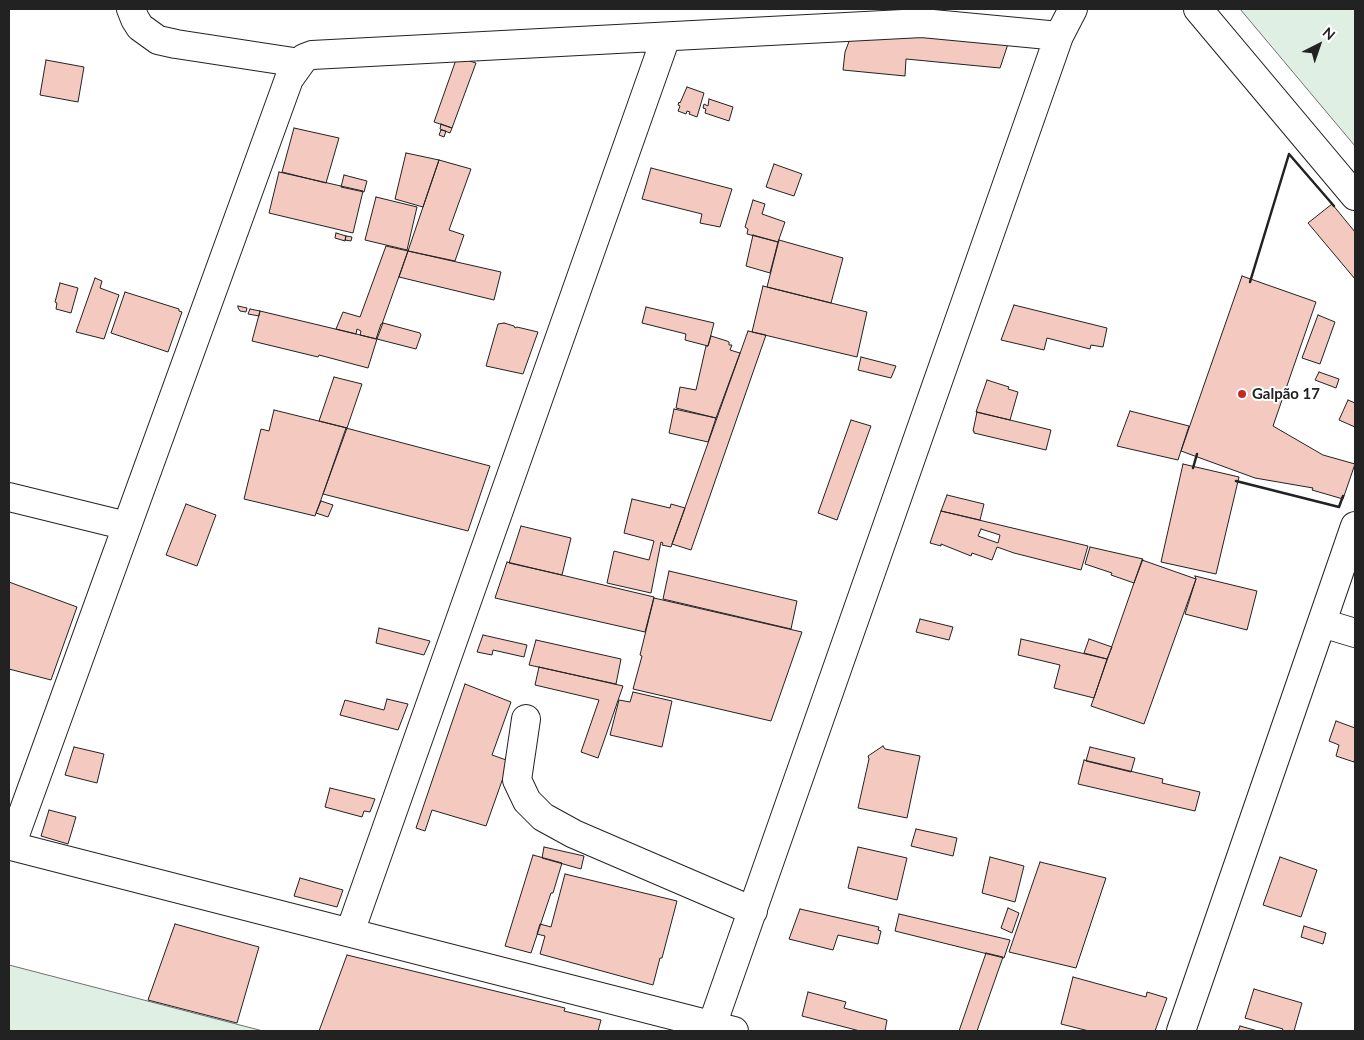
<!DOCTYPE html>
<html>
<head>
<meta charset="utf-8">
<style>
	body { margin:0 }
	#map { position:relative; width:1364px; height:1040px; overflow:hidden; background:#fff; font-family:Lato,sans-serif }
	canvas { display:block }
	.frame { position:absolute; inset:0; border:10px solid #222; pointer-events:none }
	.north { position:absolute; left:1294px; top:20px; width:50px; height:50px; -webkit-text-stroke:4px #fff; paint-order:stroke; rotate:41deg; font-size:14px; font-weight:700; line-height:20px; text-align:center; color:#222 }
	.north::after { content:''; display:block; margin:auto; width:18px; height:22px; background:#222; clip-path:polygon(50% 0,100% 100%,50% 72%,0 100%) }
</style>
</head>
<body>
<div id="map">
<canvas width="1364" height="1040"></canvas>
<div class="frame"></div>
<div class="north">N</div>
</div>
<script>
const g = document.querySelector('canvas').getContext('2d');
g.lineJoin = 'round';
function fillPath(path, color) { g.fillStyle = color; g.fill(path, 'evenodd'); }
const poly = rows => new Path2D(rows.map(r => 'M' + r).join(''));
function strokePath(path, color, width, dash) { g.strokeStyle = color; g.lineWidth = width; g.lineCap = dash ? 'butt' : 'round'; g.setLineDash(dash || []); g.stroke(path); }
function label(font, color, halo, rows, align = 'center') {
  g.font = font + ' Lato,sans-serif'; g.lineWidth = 4; g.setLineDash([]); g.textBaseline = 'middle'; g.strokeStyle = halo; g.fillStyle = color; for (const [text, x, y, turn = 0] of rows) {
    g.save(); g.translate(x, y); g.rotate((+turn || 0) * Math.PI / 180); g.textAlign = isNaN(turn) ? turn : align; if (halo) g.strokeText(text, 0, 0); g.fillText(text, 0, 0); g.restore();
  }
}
const green = poly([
	[1240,9,1355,9,1355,147,1355,146,1240,9],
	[9,965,263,1031,9,1031,9,965]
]);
fillPath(green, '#e0efe3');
strokePath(green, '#6f6f6f', 1);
const building = poly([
	[853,31,1008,44,1000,68,906,59,905,76,843,70,845,52,853,31],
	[457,57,476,63,452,128,434,122,457,57],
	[46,60,84,67,78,102,40,95,46,60],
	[687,87,704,93,697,117,689,114,690,112,687,111,686,114,678,111,680,106,678,105,679,102,680,103,687,87],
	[709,99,733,107,729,121,705,113,706,109,703,108,704,104,708,106,709,99],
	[441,124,452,128,450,133,440,129,441,124],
	[294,128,339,138,326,183,282,172,294,128],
	[441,130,446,131,444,137,439,135,441,130],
	[406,153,439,160,423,207,395,199,406,153],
	[439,160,471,169,449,230,464,235,455,261,408,251,439,160],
	[774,164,802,174,794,196,766,187,774,164],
	[651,168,732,189,720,227,700,223,702,214,642,199,651,168],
	[279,172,363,191,353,233,269,213,279,172],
	[344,175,367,181,364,192,341,187,344,175],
	[376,197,417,207,407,250,365,240,376,197],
	[753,200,765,204,762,214,785,222,778,242,747,234,748,229,745,227,753,200],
	[1332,204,1355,232,1355,279,1308,223,1332,204],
	[336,233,346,236,345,241,335,238,336,233],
	[753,235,778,242,770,273,746,266,753,235],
	[346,236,352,237,351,241,345,240,346,236],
	[779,240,843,258,831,303,767,287,779,240],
	[386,246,408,251,382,324,381,324,376,339,360,335,361,331,357,329,356,334,336,329,343,312,360,317,386,246],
	[408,251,501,272,494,300,399,277,408,251],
	[1242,276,1316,302,1273,426,1323,455,1355,464,1343,499,1312,490,1313,488,1255,478,1181,451,1242,276],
	[95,278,102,281,100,288,119,295,104,339,76,332,95,278],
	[60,283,78,288,71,313,56,309,57,303,55,302,60,283],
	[763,286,867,312,857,357,752,332,763,286],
	[125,292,179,309,179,311,182,312,168,352,111,333,125,292],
	[1014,305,1107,328,1103,347,1091,345,1090,349,1047,338,1044,350,1001,340,1014,305],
	[238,306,247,308,246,312,240,311,238,308,238,306],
	[646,307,714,323,708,346,685,340,686,334,642,323,646,307],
	[250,309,260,311,259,316,248,314,250,309],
	[260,311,377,339,368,368,319,355,318,357,252,341,260,311],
	[1318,315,1335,322,1320,364,1302,358,1318,315],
	[383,323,420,333,421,335,416,349,377,339,383,323],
	[504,323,514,326,515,328,517,327,538,332,523,374,486,366,498,324,504,323],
	[748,331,766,335,691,550,672,544,748,331],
	[711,336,727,341,729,342,729,345,732,345,730,350,740,353,716,418,676,408,680,387,696,390,706,346,708,346,711,336],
	[861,357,896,366,891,378,858,370,861,357],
	[1319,372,1339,379,1336,388,1315,380,1319,372],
	[334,377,362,384,347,428,319,421,334,377],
	[987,380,1009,387,1008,389,1018,392,1010,420,976,412,987,380],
	[1348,400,1355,403,1355,427,1339,420,1348,400],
	[674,409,716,418,708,442,669,433,674,409],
	[274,410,347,428,315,516,244,499,261,429,269,431,274,410],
	[1130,411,1189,426,1178,460,1117,446,1130,411],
	[977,412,1051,430,1046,450,974,433,974,431,973,431,977,412],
	[851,420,871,426,837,520,818,513,851,420],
	[346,428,490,466,468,531,323,494,346,428],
	[1183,464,1239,477,1216,574,1161,562,1183,464],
	[947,495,984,504,980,520,941,511,947,495],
	[632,499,670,508,671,504,685,508,671,547,662,545,663,543,661,542,651,593,607,583,614,551,649,560,654,541,624,533,632,499],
	[321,501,333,505,328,517,316,513,321,501],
	[186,504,216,515,197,566,166,555,186,504],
	[941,511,1088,546,1081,570,1014,553,997,547,992,560,972,553,971,556,941,544,941,546,930,543,941,511],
	[981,529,1000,535,998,543,978,536,981,529],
	[521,526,571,538,562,575,509,563,521,526],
	[1090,547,1143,559,1134,583,1111,575,1112,573,1085,564,1090,547],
	[1142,560,1196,579,1144,724,1091,706,1142,560],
	[507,562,654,597,645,632,495,598,507,562],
	[669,571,797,601,791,629,663,599,669,571],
	[1195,576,1257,591,1247,630,1185,614,1196,579,1195,576],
	[9,582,77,607,51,680,9,669,9,582],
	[654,598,802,632,771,721,633,689,642,656,640,655,654,598],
	[920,619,953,627,949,640,916,632,920,619],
	[379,628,430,641,424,655,376,643,379,628],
	[483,635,527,645,524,657,493,650,492,655,477,652,483,635],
	[1021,639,1107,659,1094,698,1054,688,1060,665,1018,655,1021,639],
	[1089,639,1112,647,1107,659,1084,653,1089,639],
	[536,640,621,659,616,684,529,665,536,640],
	[539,667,623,686,598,758,581,752,599,700,535,685,539,667],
	[465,684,511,702,492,755,509,761,486,826,432,810,425,831,416,828,465,684],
	[633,692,672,701,662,747,610,735,619,700,630,702,633,692],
	[387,699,408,704,398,730,340,715,345,700,384,710,387,699],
	[1336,721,1355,728,1355,758,1354,762,1336,756,1339,745,1329,741,1336,721],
	[883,746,885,749,920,756,907,818,858,808,869,759,868,756,883,746],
	[74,747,104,754,97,783,65,775,74,747],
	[1090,747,1135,758,1131,772,1086,761,1090,747],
	[1084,760,1163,779,1162,783,1200,792,1195,811,1078,784,1084,760],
	[330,788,375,799,370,812,364,811,362,817,325,807,330,788],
	[49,810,76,817,68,844,41,836,49,810],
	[916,829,957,838,953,856,911,846,916,829],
	[544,847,584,856,581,869,542,858,544,847],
	[858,847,907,858,897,900,848,888,858,847],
	[533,855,562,863,553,893,551,893,531,953,505,946,533,855],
	[990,857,1024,866,1015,902,982,893,990,857],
	[1280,857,1317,870,1301,917,1263,905,1280,857],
	[1040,862,1106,878,1076,968,1009,952,1040,862],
	[565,874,677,901,662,958,660,958,653,985,540,954,545,936,537,934,540,924,551,927,565,874],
	[300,878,343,890,337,907,294,896,300,878],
	[1008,908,1019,913,1012,933,1001,928,1008,908],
	[800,909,879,927,878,930,881,931,878,944,838,935,833,950,789,939,800,909],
	[899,914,1010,940,1004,958,895,931,899,914],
	[175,924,259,947,237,1023,148,1000,175,924],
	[1304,926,1326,933,1323,944,1301,937,1304,926],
	[986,953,1003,957,977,1031,959,1031,986,953],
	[347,955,565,1008,564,1011,601,1020,598,1031,319,1031,347,955],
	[1073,977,1146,997,1147,992,1167,998,1155,1031,1089,1031,1061,1024,1073,977],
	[1254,989,1302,1003,1294,1031,1282,1031,1283,1029,1245,1018,1254,989],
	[808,992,846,1002,844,1008,887,1020,885,1031,860,1031,802,1016,808,992],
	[1240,1026,1258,1031,1238,1031,1240,1026]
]);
fillPath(building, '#f3c9c0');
strokePath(building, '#222', 1);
const minor = poly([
	[131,9,135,19,140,27,158,40,176,44,300,63],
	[1198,9,1355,196],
	[9,497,127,526],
	[1322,623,1355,633],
	[526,719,517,780,527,801,543,817,574,834,753,911],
	[350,932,666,37],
	[710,1031,1059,36,1073,9],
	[734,1031,11,846,289,79,304,58,312,55,922,23,1059,36],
	[1181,1031,1355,526]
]);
strokePath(minor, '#222', 30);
strokePath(minor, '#fff', 28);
strokePath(poly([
	[1250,282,1289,154,1334,206],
	[1193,468,1197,454],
	[1236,481,1339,507,1343,496]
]), '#222', 2.5);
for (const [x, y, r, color] of [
	[1242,394,5,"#c62828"]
]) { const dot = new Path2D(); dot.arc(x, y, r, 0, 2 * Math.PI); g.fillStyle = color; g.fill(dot); strokePath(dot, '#fff', 2); }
label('bold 15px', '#222', '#fff', [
	["Galpão 17",1252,394]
], 'left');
</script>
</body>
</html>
